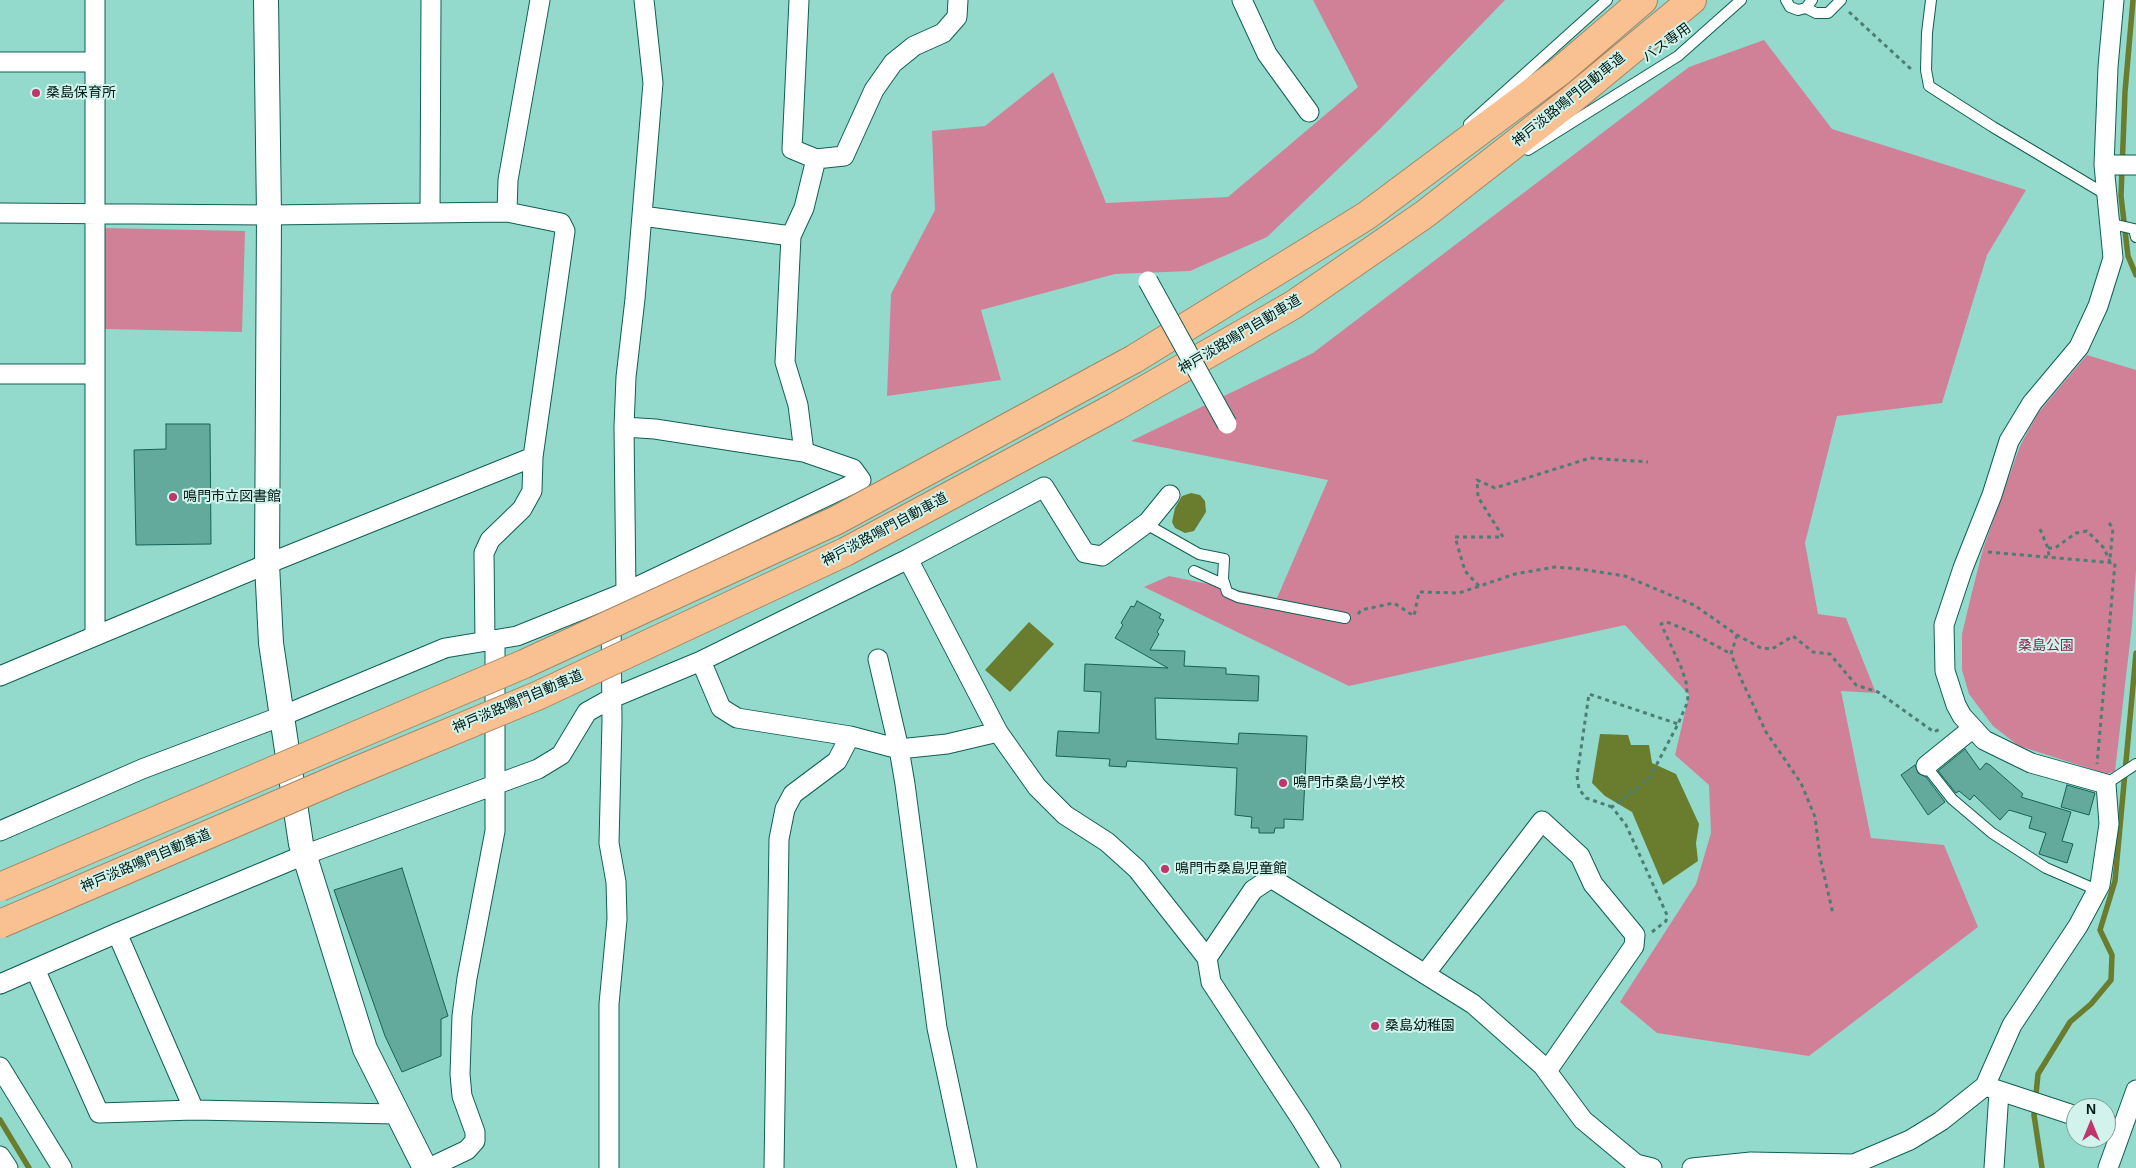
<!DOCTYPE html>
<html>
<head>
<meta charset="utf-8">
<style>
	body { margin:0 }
	#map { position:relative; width:2136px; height:1168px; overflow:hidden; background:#93dacc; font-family:Helvetica,sans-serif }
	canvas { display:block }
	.north { position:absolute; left:2066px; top:1098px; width:50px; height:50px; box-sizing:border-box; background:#d1f3ec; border:1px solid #7d9c96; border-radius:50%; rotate:0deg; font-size:14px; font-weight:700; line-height:20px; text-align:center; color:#001914 }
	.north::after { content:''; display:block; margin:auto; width:18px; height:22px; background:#c0356c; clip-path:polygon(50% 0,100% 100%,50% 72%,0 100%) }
</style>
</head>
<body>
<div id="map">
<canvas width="2136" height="1168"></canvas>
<div class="north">N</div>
</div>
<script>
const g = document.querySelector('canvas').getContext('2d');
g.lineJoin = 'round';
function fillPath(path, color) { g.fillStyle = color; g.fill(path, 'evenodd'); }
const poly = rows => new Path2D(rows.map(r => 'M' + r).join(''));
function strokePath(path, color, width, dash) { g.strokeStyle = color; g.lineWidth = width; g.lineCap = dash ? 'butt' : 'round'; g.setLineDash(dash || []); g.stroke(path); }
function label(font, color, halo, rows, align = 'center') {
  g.font = font + ' Helvetica,"Noto Sans JP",sans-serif'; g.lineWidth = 4; g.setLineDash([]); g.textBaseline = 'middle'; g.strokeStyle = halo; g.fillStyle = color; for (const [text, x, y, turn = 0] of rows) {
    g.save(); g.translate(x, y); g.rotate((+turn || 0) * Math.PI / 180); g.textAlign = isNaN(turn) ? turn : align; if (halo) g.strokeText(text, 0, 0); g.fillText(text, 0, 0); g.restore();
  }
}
fillPath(poly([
	[1313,0,1505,0,1380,129,1267,237,1190,271,1115,274,981,310,1001,380,887,396,891,294,935,210,932,131,985,126,1053,72,1106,203,1228,197,1358,87],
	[1764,40,1832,129,2026,190,1987,255,1942,403,1837,416,1805,543,1818,614,1846,618,1876,693,1841,691,1871,838,1944,845,1978,927,1809,1056,1657,1033,1620,1002,1696,884,1711,833,1709,785,1675,755,1689,695,1625,625,1349,686,1144,587,1169,576,1277,598,1328,480,1131,441,1313,353,1689,67],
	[105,228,245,231,242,332,105,329],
	[2087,355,2136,370,2136,570,2132,625,2115,771,2107,774,2019,746,1993,726,1969,694,1962,670,1962,634,1972,592,1983,549,2020,446,2038,413]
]), '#d08198');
fillPath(poly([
	[1191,493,1200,495,1205,501,1206,512,1194,531,1185,533,1175,528,1172,522,1175,508,1182,496],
	[1029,622,1054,644,1010,692,985,670],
	[1600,734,1628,735,1631,745,1649,745,1652,763,1676,774,1699,824,1696,843,1698,861,1663,885,1632,812,1605,796,1592,783]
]), '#6a7c2d');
strokePath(poly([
	[2133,0,2125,92,2121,196,2128,256,2136,275],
	[0,1120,29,1168],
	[2042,1168,2034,1115,2038,1074,2070,1022,2091,1004,2111,980,2112,955,2100,930,2115,881,2136,653]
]), '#6a7c2d', 5.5);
const building = poly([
	[166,424,210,424,211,544,136,545,134,450,166,449,166,424],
	[1137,601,1161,614,1159,618,1164,620,1157,632,1159,634,1150,650,1185,651,1184,666,1226,668,1226,674,1259,676,1258,701,1155,698,1156,739,1238,744,1239,733,1307,736,1303,820,1284,819,1284,828,1275,828,1274,833,1259,833,1259,828,1251,828,1252,817,1235,815,1237,768,1127,761,1126,767,1109,766,1110,759,1056,756,1058,731,1099,733,1101,692,1084,691,1085,664,1168,668,1115,638,1123,625,1121,623,1131,606,1134,607,1137,601],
	[1965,749,1980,770,1986,763,1990,765,2023,794,2021,797,2071,812,2062,841,2073,844,2067,863,2039,854,2046,833,2029,828,2032,817,2009,810,2000,820,1974,795,1970,800,1959,791,1956,793,1938,771,1965,749],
	[1915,765,1918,773,1926,777,1945,802,1928,815,1901,775,1915,765],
	[2067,785,2095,793,2089,815,2061,807,2067,785],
	[402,868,448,1016,441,1019,441,1056,402,1072,385,1036,334,890,402,868]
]);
fillPath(building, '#63a99c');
strokePath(building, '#146257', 1);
const service = poly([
	[1786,0,1790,7,1798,10,1806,8,1812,0],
	[1931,0,1927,33,1926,70,1929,86,1993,127,2105,194],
	[1806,8,1816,13,1828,13,1841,0],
	[1469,124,1607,0],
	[1528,150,1678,56,1741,0],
	[2108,223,2134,229,2136,237],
	[1146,524,1199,554,1224,559,1223,579,1227,592,1238,597,1345,618],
	[1194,571,1225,585],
	[1926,766,1952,799,1992,833,2046,868,2097,890],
	[2106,784,2136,764]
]);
const minor = poly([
	[799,0,792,149,816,159,804,208,791,236,785,362,798,405,804,452],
	[1242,0,1267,54,1309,112],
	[0,62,95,62],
	[816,159,844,156,874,90,893,63,914,46,943,33,957,17,958,0],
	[2104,165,2136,165],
	[430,212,431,0],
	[0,213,269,215,507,212,508,180,540,0],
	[642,216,791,236],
	[0,374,95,374],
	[908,559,998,732,1037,787,1065,815,1107,842,1137,869,1207,958,1211,982,1301,1119,1331,1168],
	[626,592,624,427,626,377,635,299,653,83,644,0],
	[95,636,95,0],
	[485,641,484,553,490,540,522,509,532,491,533,457,565,231,561,223,507,212],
	[878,659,899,749,905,784,937,1028,967,1168],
	[701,661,721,708,737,718,850,736,899,749,947,744,998,732],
	[0,676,267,564,533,457],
	[1926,766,1973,728],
	[0,831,142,769,282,716,445,648,517,636,626,592,861,480,853,469,804,452,655,429,624,427],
	[117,933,194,1110,396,1114],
	[1207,958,1253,890,1271,878,1473,1004,1543,1066,1583,1120,1636,1164,1652,1168],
	[35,969,99,1113,194,1110],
	[1425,974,1542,821,1580,856,1593,884,1635,935,1634,946,1547,1071],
	[0,984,117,933,304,855,538,769,561,755,587,712,612,698,701,661,908,559,1044,487,1085,553,1102,556,1148,522,1170,495],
	[0,1067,62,1168],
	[1985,1086,2076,1116],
	[0,1156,8,1168],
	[429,1168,467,1150,475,1141,475,1132,462,1096,460,1074,462,1016,467,978,495,831,495,640],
	[609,1168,609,1004,617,919,616,882,609,843,612,721,611,614],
	[774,1168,779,839,785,809,793,794,837,761,850,736],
	[1692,1168,1751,1162,1854,1164,1910,1140,1941,1121,1985,1086,2012,1025,2078,926,2100,885,2109,824,2106,784,2031,763,1984,740,1962,716,1956,705,1945,671,1944,625,1963,568,1992,495,2009,441,2032,403,2079,347,2098,306,2113,258,2104,165,2108,67,2114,0],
	[1994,1168,1999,1092],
	[2108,1168,2136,1090]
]);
const tertiary = poly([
	[266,0,269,215,267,564,271,643,301,844,365,1049,425,1168]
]);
const motorway = poly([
	[1097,379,1134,359,1366,216,1559,72,1643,0],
	[1115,407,1293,305,1425,214,1571,100,1692,0]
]);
strokePath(service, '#0f5f54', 12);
strokePath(minor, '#0f5f54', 21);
strokePath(tertiary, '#0f5f54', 26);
strokePath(motorway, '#a28665', 30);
strokePath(poly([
	[1849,12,1912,70],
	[2109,523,2113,528,2110,559],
	[2040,529,2048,548,2049,557],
	[2048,548,2055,548,2076,533,2087,531,2104,548,2110,562],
	[1988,552,2115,563,2097,764],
	[1479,586,1465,571,1455,537,1503,537,1478,497,1477,480,1495,488,1590,458,1648,462],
	[1358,614,1361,610,1394,603,1414,616,1419,592,1459,593,1515,574,1555,567,1580,569,1625,576,1694,605,1737,635,1761,648,1772,649,1793,636,1813,652,1830,654,1856,685,1878,692,1934,732,1942,728],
	[1737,635,1731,654,1742,681,1766,732,1801,783,1815,817,1820,857,1833,914],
	[1612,807,1586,798,1579,789,1577,776,1589,694,1678,724],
	[1652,932,1666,921,1667,915,1626,825,1612,807,1649,779,1678,724,1688,701,1686,682,1681,667,1661,624,1667,622,1691,632,1731,654]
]), '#4d7e74', 3, [4, 4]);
strokePath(service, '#fff', 10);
strokePath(minor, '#fff', 19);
strokePath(tertiary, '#fff', 24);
strokePath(motorway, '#f9c091', 28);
const minorBridge = poly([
	[1148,281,1227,424]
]);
const motorwayBridge = poly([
	[0,887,524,664,837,520,1097,379],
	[0,924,351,773,537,696,845,552,1115,407]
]);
strokePath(minorBridge, '#0f5f54', 21, []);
strokePath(motorwayBridge, '#a28665', 30, []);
strokePath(minorBridge, '#fff', 19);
strokePath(motorwayBridge, '#f9c091', 28);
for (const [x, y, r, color] of [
	[36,93,5,"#c0356c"],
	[173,497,5,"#c0356c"],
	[1283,783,5,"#c0356c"],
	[1165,869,5,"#c0356c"],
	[1375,1026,5,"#c0356c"]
]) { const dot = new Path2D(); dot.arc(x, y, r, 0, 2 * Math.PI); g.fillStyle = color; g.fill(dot); strokePath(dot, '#d1f3ec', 2); }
label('14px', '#001914', '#d1f3ec', [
	["バス専用",1667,43,-36],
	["神戸淡路鳴門自動車道",1569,100,-39],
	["神戸淡路鳴門自動車道",1240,335,-31],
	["神戸淡路鳴門自動車道",885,530,-28],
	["神戸淡路鳴門自動車道",518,702,-23],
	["神戸淡路鳴門自動車道",146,861,-23]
]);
label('14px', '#001914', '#d1f3ec', [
	["桑島保育所",46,93],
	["鳴門市立図書館",183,497],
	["鳴門市桑島小学校",1293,783],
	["鳴門市桑島児童館",1175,869],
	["桑島幼稚園",1385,1026]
], 'left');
label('14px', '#89274d', '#d1f3ec', [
	["桑島公園",2046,646]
]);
</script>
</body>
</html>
